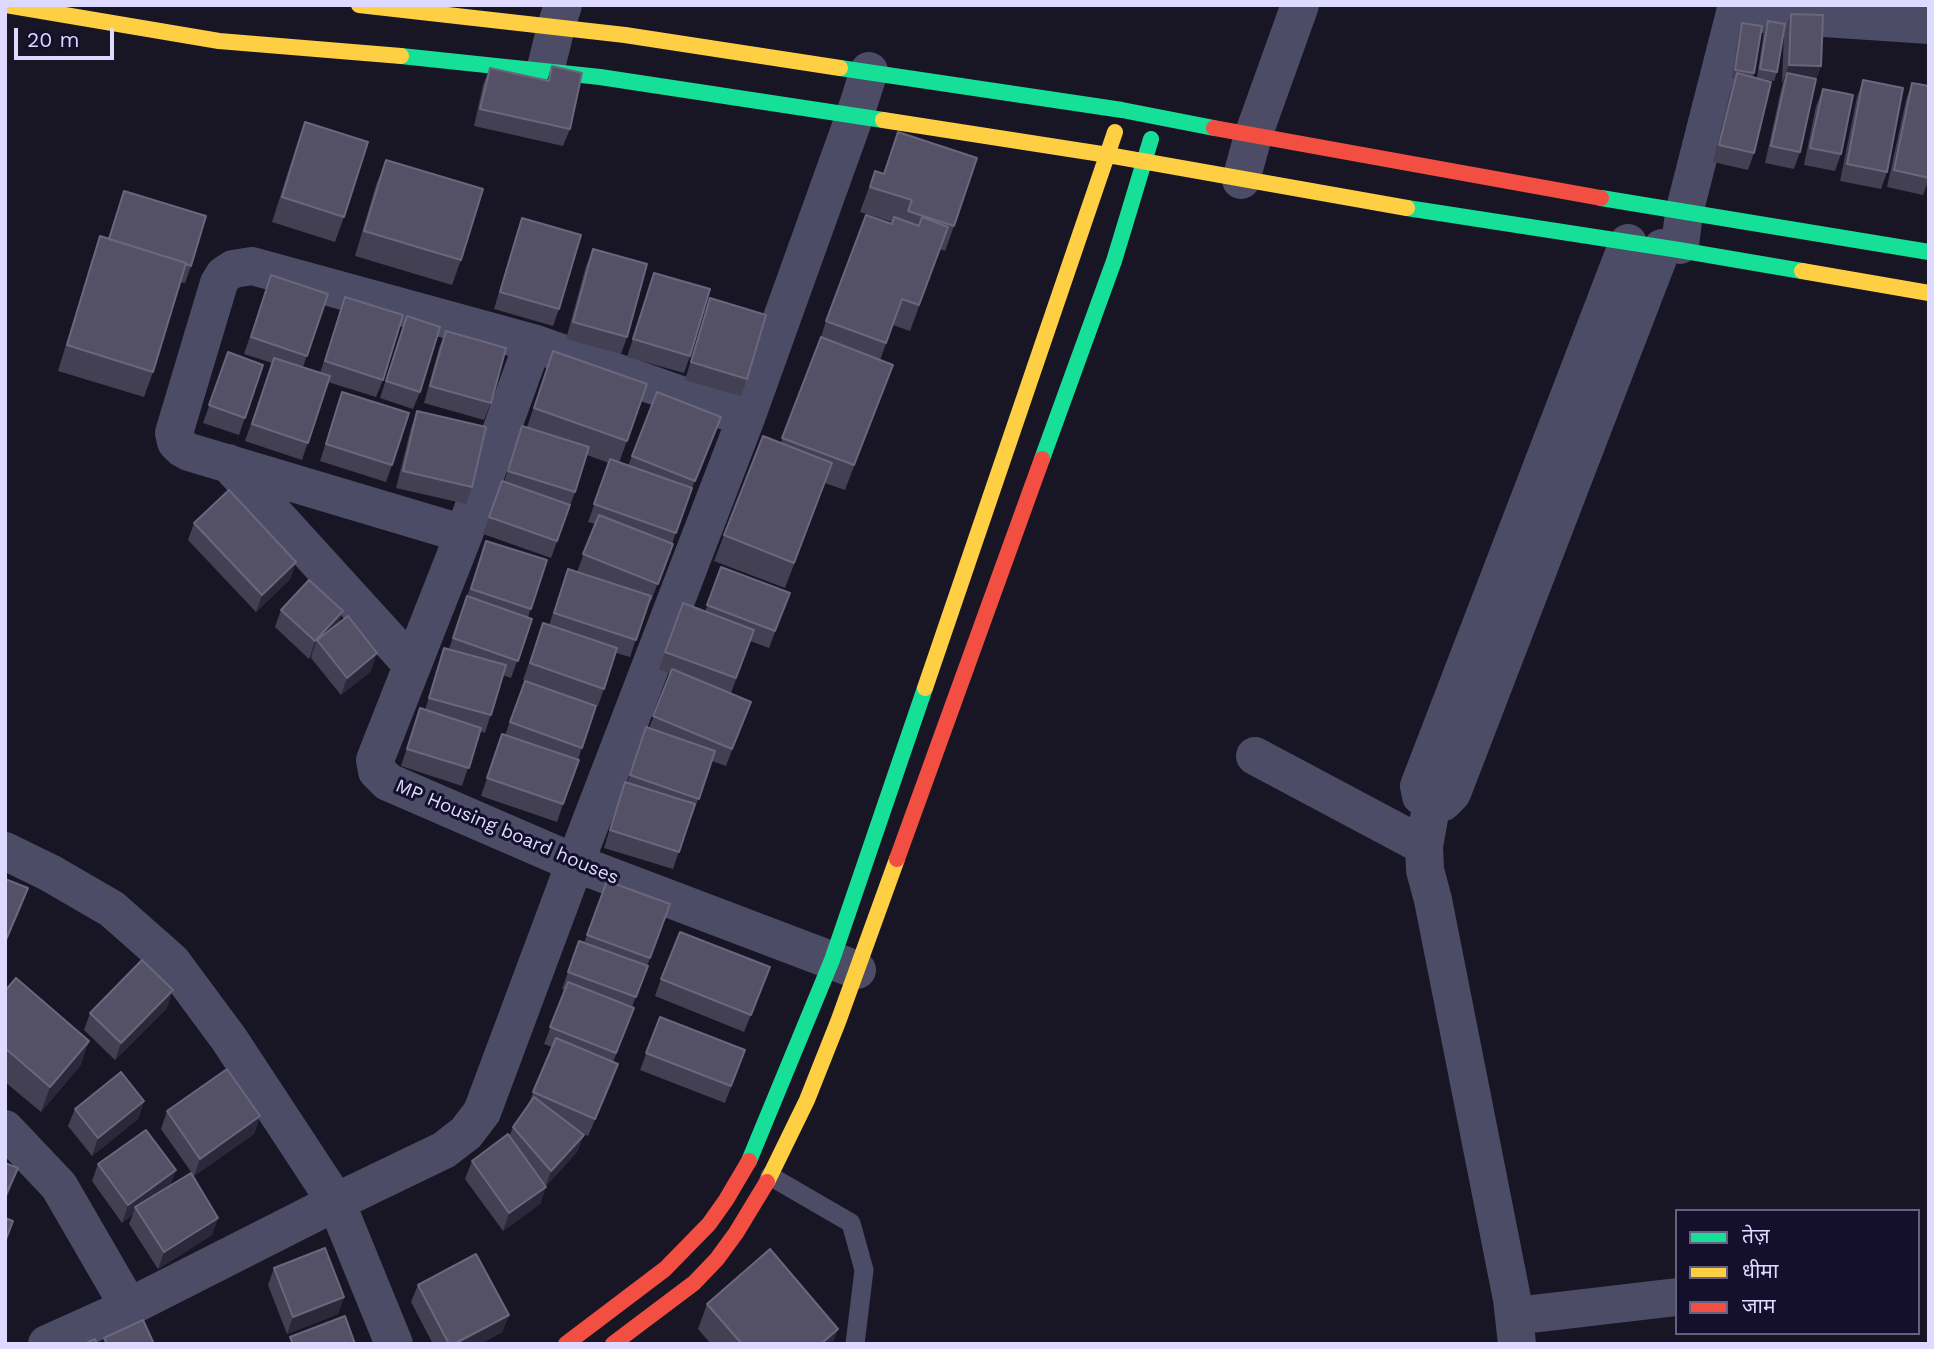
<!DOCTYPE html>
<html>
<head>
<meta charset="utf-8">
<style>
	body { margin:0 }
	#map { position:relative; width:1934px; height:1349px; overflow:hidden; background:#181625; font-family:"Work Sans","Noto Sans Devanagari",sans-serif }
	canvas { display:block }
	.frame { position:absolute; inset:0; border:7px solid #dedaff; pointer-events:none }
	.legend { position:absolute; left:1675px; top:1209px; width:245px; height:126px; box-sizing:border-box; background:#14102b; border:2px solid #656180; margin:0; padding:9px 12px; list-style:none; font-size:21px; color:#dedaff }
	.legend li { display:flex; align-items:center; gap:14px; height:35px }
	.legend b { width:35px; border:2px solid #656180 }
	.scale { position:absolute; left:14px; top:28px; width:100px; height:32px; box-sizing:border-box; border:4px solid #dedaff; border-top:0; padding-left:9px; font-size:21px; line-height:24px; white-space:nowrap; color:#dedaff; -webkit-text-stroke:5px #14102b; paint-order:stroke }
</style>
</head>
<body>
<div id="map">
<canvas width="1934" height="1349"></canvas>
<div class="frame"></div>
<ul class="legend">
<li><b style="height:9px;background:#16e098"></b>तेज़</li>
<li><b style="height:9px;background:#ffcf43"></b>धीमा</li>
<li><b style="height:9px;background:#f24e42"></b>जाम</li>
</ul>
<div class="scale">20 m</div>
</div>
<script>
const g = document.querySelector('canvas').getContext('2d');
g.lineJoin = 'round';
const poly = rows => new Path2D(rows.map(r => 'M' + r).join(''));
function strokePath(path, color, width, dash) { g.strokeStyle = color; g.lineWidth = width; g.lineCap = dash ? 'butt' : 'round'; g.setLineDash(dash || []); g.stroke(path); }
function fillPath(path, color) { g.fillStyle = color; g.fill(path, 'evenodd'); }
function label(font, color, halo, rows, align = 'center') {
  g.font = font + ' "Work Sans",sans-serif'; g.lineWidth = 6; g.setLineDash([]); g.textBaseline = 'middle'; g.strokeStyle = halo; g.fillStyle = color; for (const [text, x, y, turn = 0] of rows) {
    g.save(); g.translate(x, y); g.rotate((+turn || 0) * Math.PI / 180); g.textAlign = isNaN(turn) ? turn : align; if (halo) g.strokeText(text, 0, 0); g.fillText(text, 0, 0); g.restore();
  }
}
strokePath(poly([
	[770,1176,851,1223,864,1270,855,1344]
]), '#4c4c66', 19);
strokePath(poly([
	[1735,12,1929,25],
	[545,71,556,27,563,5],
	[1241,180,1253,136,1300,5],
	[1628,243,1419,786,1421,796,1432,802,1443,802,1452,793,1662,248],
	[1680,245,1684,213,1737,5],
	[533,343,464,534,375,760,377,771,388,782,575,863,857,970],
	[228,463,412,665],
	[464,534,189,452,182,448,176,442,174,433,219,283,224,275,233,269,252,266,533,343,746,418],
	[1255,756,1424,846],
	[1432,802,1424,846,1425,870,1433,900,1512,1299,1517,1344],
	[5,851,50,873,112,909,172,962,229,1039,336,1202,394,1344],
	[5,1129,59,1186,129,1307],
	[1515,1316,1677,1297],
	[47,1344,129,1307,336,1202,444,1150,466,1133,482,1112,575,863,746,418,855,115,869,71]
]), '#4c4c66', 38);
strokePath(poly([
	[401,56,600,77,883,120],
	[840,68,1122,110,1214,128],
	[1601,198,1929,252],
	[1407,208,1679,250,1802,271],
	[1042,459,1114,261,1151,139],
	[749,1161,832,960,925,688]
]), '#16e098', 16);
strokePath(poly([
	[6,5,219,41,401,56],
	[359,5,625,35,840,68],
	[883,120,1108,155,1407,208],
	[1802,271,1929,293],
	[925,688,1115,132],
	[767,1182,807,1100,838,1022,897,859]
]), '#ffcf43', 16);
strokePath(poly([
	[1214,128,1601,198],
	[897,859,1042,459],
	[566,1344,665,1269,709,1224,726,1200,749,1161],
	[613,1344,694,1283,717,1259,736,1233,767,1182]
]), '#f24e42', 16);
fillPath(poly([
	[1791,14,1821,66,1815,82,1800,152,1794,169,1765,163,1781,90,1783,83,1782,83,1784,31],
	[1768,21,1777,72,1774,81,1757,78,1764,30],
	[1742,23,1754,73,1753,77,1754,153,1748,170,1713,162,1730,91,1735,79,1732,78,1739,31],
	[552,66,570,129,563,146,474,126,483,85,490,68,547,80],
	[1863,80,1887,172,1881,189,1840,181,1857,97],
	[1912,83,1929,86,1929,179,1923,195,1887,187,1906,100],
	[1823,89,1841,154,1835,171,1804,165,1816,106],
	[305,122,344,217,335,242,272,222,296,147],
	[898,132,954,226,945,251,940,249,910,331,893,325,880,360,883,390,845,490,825,483,785,588,714,561,724,535,781,443,818,346,826,321,892,224,892,222,860,212,875,171,883,174],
	[386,160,461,260,452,285,355,256,376,185],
	[124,191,191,266,185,283,180,282,153,372,144,397,58,371,91,262,100,236,108,239],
	[522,218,559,309,553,326,494,309,516,235],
	[593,249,627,337,621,354,566,339,586,266],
	[654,273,690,356,684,373,627,357],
	[265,292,328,294,303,367,320,373,345,297,383,380,376,397,328,382,302,460,245,441,272,363,244,354],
	[710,298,747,379,741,396,685,380],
	[446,331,491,403,484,420,424,403,439,348],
	[401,333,420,392,413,409,380,398],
	[553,351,647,384,619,463,628,466,657,392,721,417,688,498,672,544,673,544,651,601,649,600,630,657,616,653,598,706,523,680,543,623,549,625,562,586,577,572,595,524,588,522,609,463,587,455,575,492,551,558,483,534,502,481,504,482,522,426,527,427],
	[228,352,263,365,239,435,203,423],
	[342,392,392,465,386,482,320,461],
	[417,411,472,487,466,504,396,488,411,428],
	[194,523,296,562,290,579,256,612,188,540],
	[486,541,547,560,528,617,532,619,511,678,503,675,485,733,480,731,462,786,401,766,420,708,425,710,444,648,449,649],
	[721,567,790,593,769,648,750,641,731,693,751,702,726,766,712,761,692,816,691,816,673,869,604,848,619,799,625,782,627,783,646,727,649,728,671,674,659,669,665,652,705,612],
	[281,610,343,611,338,624,371,671,341,695,311,658,312,654,309,659,275,627],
	[525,681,596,706,557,822,481,796,502,734,505,735],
	[607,881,670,904,632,1007,628,1025,613,1062,612,1082,588,1136,580,1132,584,1135,577,1152,546,1186,540,1204,503,1231,465,1179,472,1161,509,1137,513,1127,528,1105,552,1047,544,1044,565,990,562,989,579,941,584,943],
	[661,979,763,985,744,1032,655,996],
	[5,991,89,1041,80,1066,41,1112,5,1082],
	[167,1008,115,1060,84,1030,90,1013],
	[660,1017,745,1050,725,1103,640,1070],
	[144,1101,138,1119,92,1156,68,1126,75,1109],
	[167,1111,260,1116,254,1134,194,1176,161,1129],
	[98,1164,176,1170,170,1185,218,1218,212,1235,158,1269,129,1224,133,1214,122,1223,92,1181],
	[274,1268,344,1297,338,1314,287,1334,268,1285],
	[418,1285,509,1315,502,1332,480,1344,433,1344,411,1302],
	[707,1304,838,1329,832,1344,711,1344,698,1329]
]), '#444053');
fillPath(poly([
	[1789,65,1821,66,1815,83,1787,73,1783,83,1782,83],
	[296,562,290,579,256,612,262,595],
	[343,611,336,628,317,640,312,654,309,659,315,641],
	[377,653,371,671,341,695,347,678],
	[751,702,745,719,726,766,732,749],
	[28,888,22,906,5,945,5,942],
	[173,990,167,1008,115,1060,121,1043],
	[89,1041,80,1066,41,1112,50,1087],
	[618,1064,612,1082,588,1136,595,1119],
	[144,1101,138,1119,92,1156,98,1138],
	[260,1116,254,1134,194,1176,200,1159],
	[584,1135,577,1152,545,1187,546,1187,540,1204,503,1231,509,1213,545,1188,551,1171],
	[18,1168,9,1193,5,1201,5,1197],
	[176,1170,169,1188,135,1207,133,1214,122,1223,128,1205],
	[218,1218,212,1235,158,1269,164,1252],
	[344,1297,338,1314,287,1334,293,1317],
	[509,1315,502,1332,480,1344,454,1344],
	[838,1329,832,1344,821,1344]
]), '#2b2839');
const building = poly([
	[1791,14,1823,15,1821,66,1789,65,1791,14],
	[1768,21,1785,24,1777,72,1760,69,1768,21],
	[1742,23,1762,26,1754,73,1735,70,1742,23],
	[552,66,582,73,570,129,480,109,490,68,549,81,552,66],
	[1737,73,1771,82,1754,153,1719,145,1737,73],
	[1787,73,1816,79,1800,152,1771,146,1787,73],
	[1863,80,1903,88,1887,172,1847,164,1863,80],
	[1912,83,1929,86,1929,178,1894,170,1912,83],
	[1823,89,1853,95,1841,154,1810,148,1823,89],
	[305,122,368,142,344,217,282,197,305,122],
	[898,132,977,158,954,226,908,211,912,200,870,187,875,171,884,174,898,132],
	[386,160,483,189,461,260,364,231,386,160],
	[124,191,206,216,191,266,186,264,186,263,109,239,124,191],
	[866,215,892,224,894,217,919,226,922,217,948,227,919,305,902,299,886,343,826,321,866,215],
	[522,218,581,235,559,309,500,292,522,218],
	[100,236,186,263,153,372,67,345,100,236],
	[593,249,647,264,627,337,573,322,593,249],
	[654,273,710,289,690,356,633,339,654,273],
	[271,275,328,294,307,356,251,337,271,275],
	[345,297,403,315,383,380,325,361,345,297],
	[710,298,766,315,747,379,691,362,710,298],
	[407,316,440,327,420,392,386,381,407,316],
	[446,331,506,348,491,403,430,386,446,331],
	[821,337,893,365,854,465,782,438,821,337],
	[553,351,647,384,627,441,534,408,553,351],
	[228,352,263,365,245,418,209,405,228,352],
	[274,358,330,376,308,443,252,424,274,358],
	[342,392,409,413,392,465,326,444,342,392],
	[657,392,721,417,695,481,632,456,657,392],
	[417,411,486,427,472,487,403,471,417,411],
	[522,426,589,447,575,492,508,471,522,426],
	[763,436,832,463,794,563,724,535,763,436],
	[610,459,692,488,676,533,594,504,610,459],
	[502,481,570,505,557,541,489,517,502,481],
	[229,490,296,562,262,595,194,523,229,490],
	[599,515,673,544,658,584,583,554,599,515],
	[486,541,547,560,531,609,471,589,486,541],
	[721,567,790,593,775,631,707,605,721,567],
	[568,569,651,596,636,640,554,613,568,569],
	[309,580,343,611,315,641,281,610,309,580],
	[467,596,532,619,518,661,453,638,467,596],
	[683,603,754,630,736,678,665,652,683,603],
	[348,616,377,653,347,678,317,640,348,616],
	[543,623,617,648,604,689,530,663,543,623],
	[444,648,506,665,491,715,429,698,444,648],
	[672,669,751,702,732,749,653,716,672,669],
	[525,681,596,706,582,748,510,722,525,681],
	[420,708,481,728,469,768,407,749,420,708],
	[646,727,715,751,699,799,630,775,646,727],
	[502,734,579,760,563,804,487,778,502,734],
	[625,782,695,804,679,852,610,830,625,782],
	[5,879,28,888,5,942,5,879],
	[607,881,670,904,650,958,587,935,607,881],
	[680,932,770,967,751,1015,661,979,680,932],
	[579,941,648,966,636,997,568,972,579,941],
	[142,960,173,990,121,1043,90,1013,142,960],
	[16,978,89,1041,50,1087,5,1048,5,991,16,978],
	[568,982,634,1008,616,1053,550,1027,568,982],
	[660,1017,745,1050,731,1086,646,1053,660,1017],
	[556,1038,618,1064,595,1119,533,1092,556,1038],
	[227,1069,260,1116,200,1159,167,1111,227,1069],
	[121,1072,144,1101,98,1138,75,1109,121,1072],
	[534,1097,584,1135,551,1171,513,1127,534,1097],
	[146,1130,176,1170,128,1205,98,1164,146,1130],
	[508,1134,546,1187,509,1213,472,1161,508,1134],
	[5,1163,18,1168,5,1197,5,1163],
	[191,1173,218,1218,164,1252,135,1207,191,1173],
	[5,1218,13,1221,5,1242,5,1218],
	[325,1248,344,1297,293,1317,274,1268,325,1248],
	[770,1249,838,1329,821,1344,742,1344,707,1304,770,1249],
	[476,1254,509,1315,454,1344,449,1344,418,1285,476,1254],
	[345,1316,355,1344,293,1344,290,1337,345,1316],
	[143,1320,154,1344,107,1344,104,1338,143,1320],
	[95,1339,97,1344,84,1344,95,1339]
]);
fillPath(building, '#545065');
strokePath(building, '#6a667e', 2);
label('19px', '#dedaff', '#14102b', [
	["MP Housing board houses",507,832,23]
]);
</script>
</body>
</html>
